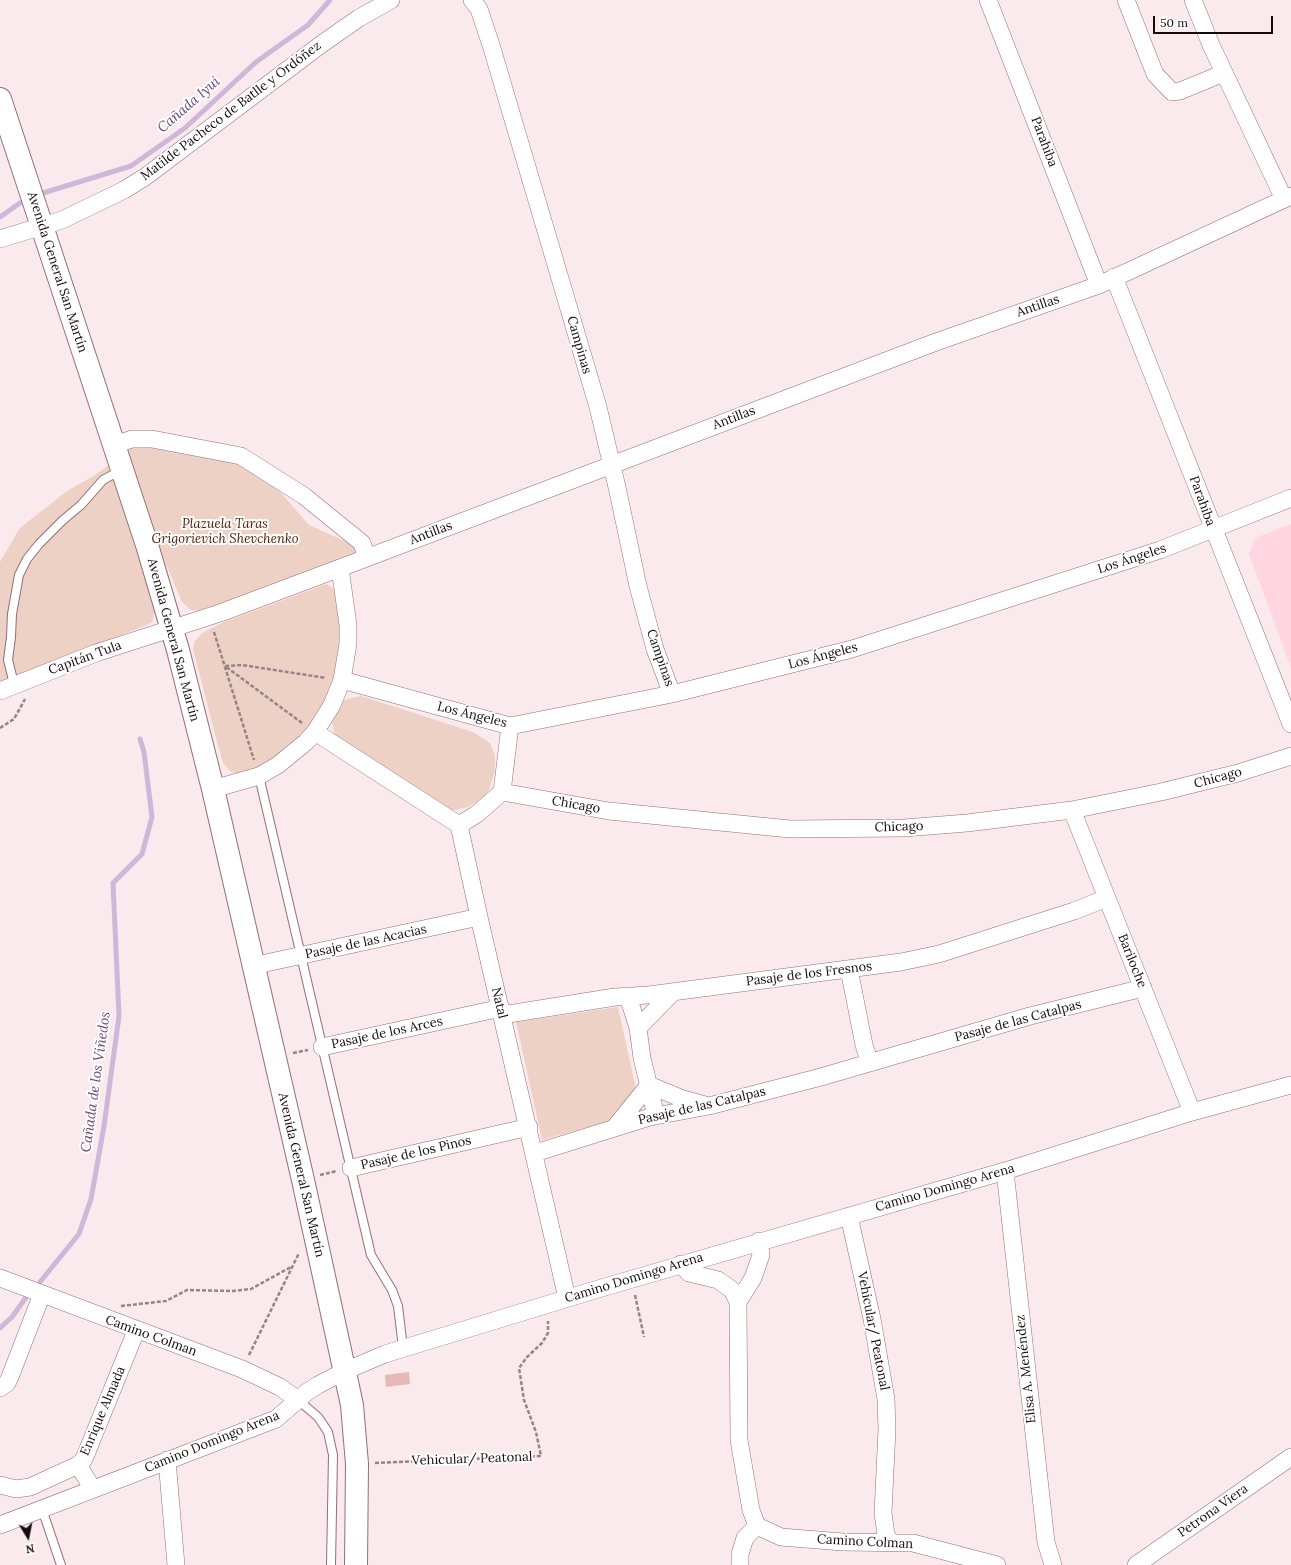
<!DOCTYPE html>
<html>
<head>
<meta charset="utf-8">
<style>
	body { margin:0 }
	#map { position:relative; width:1291px; height:1565px; overflow:hidden; background:#fae9ed; font-family:Lora,serif }
	canvas { display:block }
	.north { position:absolute; left:8px; top:1517px; width:40px; height:40px; -webkit-text-stroke:3px #fff; paint-order:stroke; rotate:170deg; font-size:11px; font-weight:700; line-height:16px; text-align:center; color:#16090d }
	.north::after { content:''; display:block; margin:auto; width:14px; height:18px; background:#16090d; clip-path:polygon(50% 0,100% 100%,50% 72%,0 100%) }
	.scale { position:absolute; left:1153px; top:16px; width:120px; height:18px; box-sizing:border-box; border:2px solid #16090d; border-top:0; padding-left:5px; font-size:12px; line-height:14px; white-space:nowrap; color:#16090d; -webkit-text-stroke:3px #fff; paint-order:stroke }
</style>
</head>
<body>
<div id="map">
<canvas width="1291" height="1565"></canvas>
<div class="north">N</div>
<div class="scale">50 m</div>
</div>
<script>
const g = document.querySelector('canvas').getContext('2d');
g.lineJoin = 'round';
function fillPath(path, color) { g.fillStyle = color; g.fill(path, 'evenodd'); }
const poly = rows => new Path2D(rows.map(r => 'M' + r).join(''));
function strokePath(path, color, width, dash) { g.strokeStyle = color; g.lineWidth = width; g.lineCap = dash ? 'butt' : 'round'; g.setLineDash(dash || []); g.stroke(path); }
function label(font, color, halo, rows, align = 'center') {
  g.font = font + ' Lora,serif'; g.lineWidth = 4; g.setLineDash([]); g.textBaseline = 'middle'; g.strokeStyle = halo; g.fillStyle = color; for (const [text, x, y, turn = 0] of rows) {
    g.save(); g.translate(x, y); g.rotate((+turn || 0) * Math.PI / 180); g.textAlign = isNaN(turn) ? turn : align; if (halo) g.strokeText(text, 0, 0); g.fillText(text, 0, 0); g.restore();
  }
}
fillPath(poly([
	[1291,524,1291,668,1249,554,1255,538]
]), '#ffd6e2');
fillPath(poly([
	[138,443,230,459,275,486,309,525,347,542,355,547,356,552,353,558,198,611,191,610,182,602,165,562,128,451,131,447],
	[109,465,155,610,152,622,147,625,0,682,0,562,20,528,67,491,92,477],
	[326,584,332,587,336,592,340,616,339,651,334,681,317,717,295,742,265,765,240,774,231,772,223,763,215,734,193,649,195,641,202,633,224,622],
	[361,696,473,732,490,743,495,756,495,771,488,792,478,801,468,807,450,811,335,737,332,721,334,714,344,700],
	[618,1007,641,1112,542,1140,516,1022]
]), '#eed1c5');
strokePath(poly([
	[43,193,131,166,185,128,256,62,308,25,330,0],
	[0,217,20,203],
	[40,1282,79,1234,91,1199,104,1126,119,1016,113,883,142,854,152,817,144,752,140,739],
	[0,1328,12,1317,27,1296]
]), '#ceb7d9', 5);
fillPath(poly([
	[409,1372,410,1384,386,1387,385,1375]
]), '#e4b9b8');
const lane = poly([
	[14,684,8,660,11,637,12,614,19,575,27,559,39,544,63,520,81,505,103,480,121,470],
	[259,776,371,1255,392,1290,398,1306,403,1348],
	[298,1400,318,1417,328,1432,333,1455,331,1565],
	[42,1509,61,1565]
]);
const street = poly([
	[472,0,479,9,491,45,598,407,617,487,638,586,655,649,672,694],
	[988,0,1099,285],
	[1126,0,1155,74,1172,92,1180,91,1224,73],
	[1193,0,1211,45,1284,199],
	[0,239,62,220,124,190,145,177,323,43,359,18,391,0],
	[1114,277,1291,724],
	[114,445,132,439,152,439,241,456,304,496,362,543,367,558],
	[342,680,510,726,672,694,852,649,1160,550,1291,498],
	[0,691,96,653,220,613,340,568,936,342,1099,285,1291,196],
	[510,726,502,792,477,814,459,825,479,917,567,1298],
	[315,732,459,825],
	[213,789,259,776,278,765,306,742,315,732,332,705,342,680,348,644,348,625,340,568],
	[502,792,609,811,790,829,904,828,967,823,1072,810,1161,792,1238,773,1291,756],
	[1072,810,1192,1112],
	[252,966,479,917],
	[849,969,864,1045,870,1063],
	[628,996,638,1028,673,992],
	[502,1015,615,997,649,995,901,962,939,954,1074,911,1107,898],
	[638,1028,642,1058,656,1116],
	[322,1047,501,1008],
	[615,1127,649,1085,683,1099,705,1105],
	[535,1153,650,1117,709,1106,821,1077,1030,1016,1143,988],
	[351,1168,529,1127],
	[1005,1171,1046,1542,1053,1565],
	[849,1216,872,1319,886,1399,887,1429,883,1513,886,1535,890,1541],
	[681,1264,689,1273,718,1280,732,1290,738,1302],
	[0,1278,242,1369,280,1387,298,1400],
	[0,1388,7,1383,10,1377,42,1294],
	[167,1460,176,1565],
	[0,1485,16,1489,30,1487,78,1465],
	[93,1489,78,1465,84,1459,136,1331],
	[0,1525,276,1419,307,1392,318,1385,345,1371,385,1354,598,1289,1005,1171,1192,1112,1291,1085],
	[757,1526,781,1537,843,1542,913,1543,997,1565],
	[740,1565,740,1554,745,1538,757,1526,751,1510,739,1440,738,1302,753,1278,761,1255,759,1241],
	[1136,1565,1291,1457]
]);
const secondary = poly([
	[0,99,147,545,178,650,213,789,303,1180,352,1405,357,1464,356,1565]
]);
strokePath(lane, '#936e79', 10);
strokePath(street, '#936e79', 18);
strokePath(secondary, '#936e79', 24);
strokePath(poly([
	[214,632,254,760],
	[302,723,225,666,242,665,326,678],
	[0,728,14,719,25,699],
	[293,1053,308,1050],
	[320,1175,337,1171],
	[635,1295,644,1337],
	[121,1306,166,1301,187,1290,233,1291,251,1289,291,1267],
	[249,1355,299,1253],
	[375,1463,541,1456,536,1432,524,1400,519,1368,527,1357,542,1343,548,1333,548,1321]
]), '#948589', 2.5, [4, 2]);
strokePath(lane, '#fff', 8);
strokePath(street, '#fff', 17);
strokePath(secondary, '#fff', 22);
label('13px', '#16090d', '#fff', [
	["Matilde Pacheco de Batlle y Ordóñez",231,111,-37],
	["Parahiba",1044,142,69],
	["Avenida General San Martín",57,272,72],
	["Antillas",1038,306,-19],
	["Campinas",579,345,74],
	["Antillas",734,418,-21],
	["Parahiba",1202,501,70],
	["Antillas",431,533,-21],
	["Los Ángeles",1132,559,-18],
	["Avenida General San Martín",173,640,75],
	["Los Ángeles",823,656,-15],
	["Capitán Tula",85,658,-20],
	["Campinas",660,658,71],
	["Los Ángeles",472,715,14],
	["Chicago",1218,778,-15],
	["Chicago",576,805,10],
	["Chicago",899,827,-2],
	["Pasaje de las Acacias",366,942,-12],
	["Bariloche",1132,961,68],
	["Pasaje de los Fresnos",809,974,-7],
	["Natal",499,1003,77],
	["Pasaje de las Catalpas",1018,1021,-15],
	["Pasaje de los Arces",387,1033,-12],
	["Pasaje de las Catalpas",702,1106,-13],
	["Pasaje de los Pinos",416,1153,-13],
	["Avenida General San Martín",301,1175,77],
	["Camino Domingo Arena",945,1188,-16],
	["Camino Domingo Arena",634,1278,-17],
	["Vehicular/ Peatonal",873,1331,79],
	["Camino Colman",151,1336,20],
	["Elisa A. Menéndez",1026,1369,-96],
	["Enrique Almada",103,1411,-67],
	["Camino Domingo Arena",212,1442,-22],
	["Vehicular/ Peatonal",472,1459,-2],
	["Petrona Viera",1213,1511,-35],
	["Camino Colman",865,1542,3]
]);
label('italic 13px', '#4c1a03', '#fff', [
	["Plazuela Taras",225,524],
	["Grigorievich Shevchenko",225,539]
]);
label('italic 14px', '#674775', '#fff', [
	["Cañada Iyuí",189,105,-41],
	["Cañada de los Viñedos",96,1082,-82]
]);
</script>
</body>
</html>
